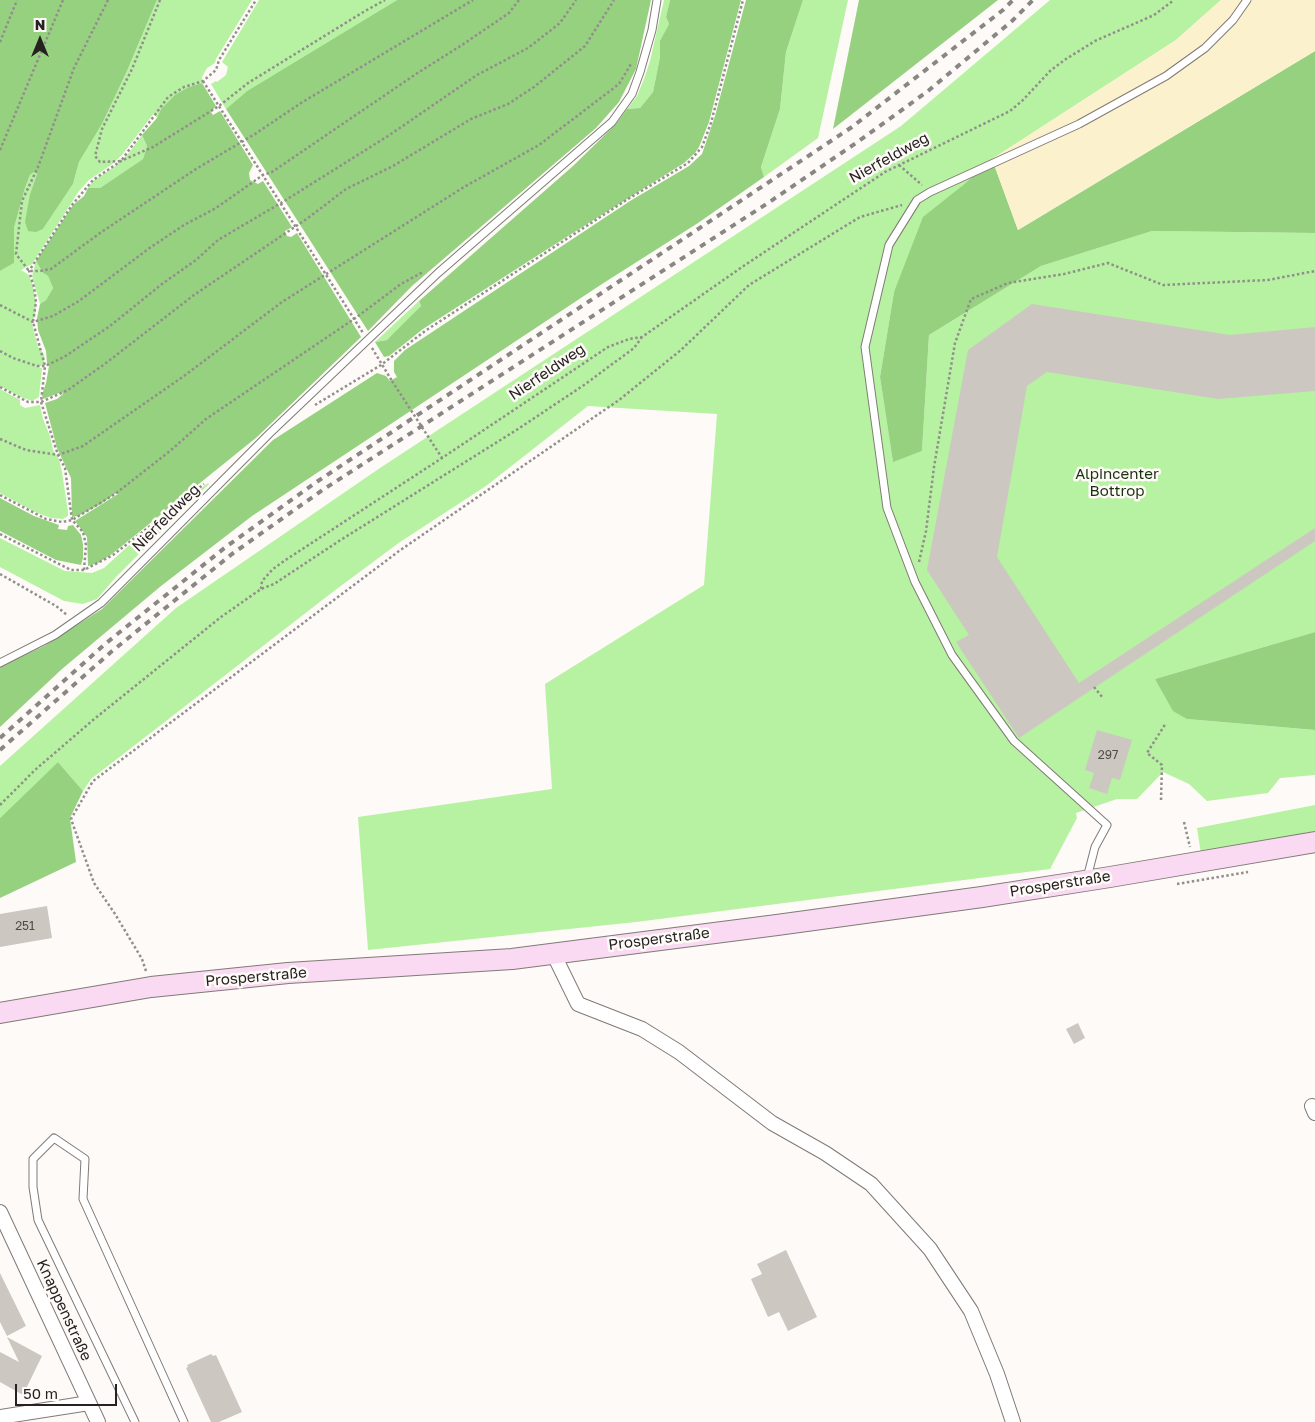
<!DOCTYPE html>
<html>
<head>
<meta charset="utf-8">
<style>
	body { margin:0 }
	#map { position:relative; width:1315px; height:1422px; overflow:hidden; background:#fefaf7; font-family:"Golos Text",sans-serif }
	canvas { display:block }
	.north { position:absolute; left:15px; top:15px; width:50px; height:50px; -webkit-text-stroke:4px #fefaf7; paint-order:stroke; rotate:0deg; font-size:14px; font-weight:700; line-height:20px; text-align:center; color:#252221 }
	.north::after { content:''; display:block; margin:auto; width:18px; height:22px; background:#252221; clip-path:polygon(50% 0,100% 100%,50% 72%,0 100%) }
	.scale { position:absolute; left:15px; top:1384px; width:102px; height:22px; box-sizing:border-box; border:2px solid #252221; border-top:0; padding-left:6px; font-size:15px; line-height:18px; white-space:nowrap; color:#252221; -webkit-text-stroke:4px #fefaf7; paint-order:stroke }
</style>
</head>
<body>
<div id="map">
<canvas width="1315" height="1422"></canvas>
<div class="north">N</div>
<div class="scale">50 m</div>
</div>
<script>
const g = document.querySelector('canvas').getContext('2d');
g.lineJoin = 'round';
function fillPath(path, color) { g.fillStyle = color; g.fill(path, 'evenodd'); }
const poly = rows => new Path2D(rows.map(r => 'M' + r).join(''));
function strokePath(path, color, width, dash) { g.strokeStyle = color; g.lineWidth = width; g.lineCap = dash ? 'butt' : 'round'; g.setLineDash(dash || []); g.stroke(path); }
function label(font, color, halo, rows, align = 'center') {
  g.font = font + ' "Golos Text",sans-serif'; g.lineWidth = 5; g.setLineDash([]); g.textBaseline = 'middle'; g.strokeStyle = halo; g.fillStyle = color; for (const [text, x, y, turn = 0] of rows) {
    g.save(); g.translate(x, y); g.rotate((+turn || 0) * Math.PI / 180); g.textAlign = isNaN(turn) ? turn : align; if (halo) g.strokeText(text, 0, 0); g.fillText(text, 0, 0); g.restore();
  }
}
fillPath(poly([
	[157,0,252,0,216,59,215,63,207,68,202,77,202,83,189,87,161,109,157,118,154,113,122,155,111,165,89,180,79,191,32,264,21,270,29,275,33,287,36,302,35,317,31,321,32,324,38,347,43,353,45,358,43,365,38,367,42,368,39,397,32,401,21,397,0,386,0,271,14,263,14,228,25,188,30,175,34,172,37,174,30,194,43,229,73,184,79,162,102,124,127,71],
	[259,0,397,0,247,91,226,109,211,84,216,81,217,82,226,75,228,67,222,62],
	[664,0,670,0,666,17,669,24,661,41,660,57,653,92,640,108,627,109,637,96,644,79,650,61],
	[803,0,848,0,818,138,764,177,761,167,780,109,786,52],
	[1050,0,1221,0,1176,40,992,159,962,186,894,292,880,377,893,461,922,451,929,335,1041,266,1152,231,1315,233,1315,632,1155,679,1187,719,1315,730,1315,775,1280,778,1268,793,1207,801,1189,784,1163,772,1137,799,1117,799,1076,813,1077,818,1050,869,636,922,368,950,358,817,552,789,545,684,704,585,717,414,588,406,486,486,400,542,334,591,91,779,83,791,58,762,0,818,0,766,176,608,380,468,901,126],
	[142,135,147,146,143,159,100,188,88,188,93,181,114,167,129,153],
	[36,261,43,273,48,276,53,288,46,300,40,304,32,276],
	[419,301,421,306,405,324,387,340,375,342],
	[0,389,20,400,20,405,25,408,40,405,43,419,50,436,53,450,59,459,62,472,68,512,68,516,63,519,51,518,35,512,0,493],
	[208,483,209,484,116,577,97,599,83,604,64,601,0,567,0,538,65,571,92,573,104,568,138,537],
	[1315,805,1315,831,1201,854,1197,828]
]), '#b6f2a1');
fillPath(poly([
	[0,0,157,0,127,71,102,124,79,162,73,184,43,229,36,232,28,231,25,222,30,194,37,174,34,172,30,175,25,188,14,228,14,263,0,271],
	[397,0,651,0,636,69,619,102,596,128,412,286,368,331,226,109,247,91],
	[670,0,741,0,709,122,699,147,695,153,684,163,546,250,423,329,389,356,384,357,375,342,387,340,421,306,419,301,573,166,616,124,627,109,640,108,653,92,660,57,660,41,669,24,666,17],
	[746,0,803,0,786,52,780,109,761,167,764,177,698,223,602,284,252,516,161,586,62,669,0,727,0,667,44,646,102,609,273,440,377,373,386,376,390,381,397,377,394,372,394,361,405,350,630,201,689,166,702,154,715,116],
	[859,0,998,0,833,129],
	[1315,51,1315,233,1152,231,1041,266,929,335,922,451,893,462,880,377,894,292,923,217,962,186,992,159,1018,230],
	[202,83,216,106,211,112,213,115,220,111,253,165,249,173,250,180,258,184,263,181,292,227,285,231,287,236,291,237,297,233,361,337,257,437,112,554,98,563,88,566,87,537,75,521,118,494,116,493,101,504,78,516,72,517,71,478,57,448,45,403,57,399,63,394,62,392,43,399,42,395,46,383,49,366,47,363,46,351,38,330,37,318,40,304,46,300,53,288,48,276,43,273,36,261,73,205,84,196,88,188,100,188,143,159,147,146,142,135,157,118,161,109,175,95,189,87],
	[0,498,34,516,59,525,58,529,67,530,68,526,73,525,81,535,83,544,83,558,81,565,56,560,0,531],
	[1315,632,1315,730,1187,719,1173,711,1155,679],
	[58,762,83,791,70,818,76,862,0,898,0,818]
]), '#96d180');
fillPath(poly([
	[1221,0,1315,0,1315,51,1018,230,992,159,1176,40]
]), '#fbf1cc');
fillPath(poly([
	[1032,304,1230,335,1315,327,1315,391,1218,399,1047,372,1027,386,997,557,1079,683,1315,528,1315,541,1019,738,956,642,969,635,927,570,968,350],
	[1097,730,1132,740,1120,780,1112,778,1107,794,1089,788,1094,773,1085,770],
	[47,906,52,938,0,947,0,914],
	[1078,1023,1085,1038,1074,1044,1066,1029],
	[786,1250,817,1317,788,1331,779,1312,768,1317,751,1279,762,1274,757,1264],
	[0,1273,26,1326,7,1336,0,1322],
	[7,1337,42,1356,23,1395,0,1382,0,1352,19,1362],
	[211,1354,213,1356,216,1355,242,1412,219,1422,211,1422,186,1368,188,1367,187,1365]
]), '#cdc7c2');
const service = poly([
	[0,663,55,635,101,603,269,434,438,273,612,122,632,94,640,72,652,30,657,0],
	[1087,878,1095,847,1107,825,1014,741,952,655,915,582,887,508,865,347,889,245,917,200,930,192,1079,124,1166,76,1205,48,1233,20,1247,0],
	[135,1422,38,1220,33,1187,33,1159,54,1138,85,1159,83,1199,184,1422]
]);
const minor = poly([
	[553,953,578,1004,642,1029,679,1052,772,1123,825,1153,871,1184,930,1249,971,1311,997,1374,1013,1422],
	[1312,1106,1315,1113],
	[0,1212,98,1422],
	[0,1417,89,1403]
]);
const secondary = poly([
	[0,1013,151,987,288,973,512,959,777,925,982,897,1110,877,1315,842]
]);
strokePath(service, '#817a77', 9);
strokePath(minor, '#817a77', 16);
strokePath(secondary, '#817a77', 22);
strokePath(poly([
	[108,0,74,68,38,167,22,201,16,254,29,271,40,271,51,269,100,233,196,169,255,134,301,103,473,0],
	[160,0,132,69,102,129,95,156,100,162,121,161,168,97,184,87,203,81,216,70,219,60,256,0],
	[0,42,17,0],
	[203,81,363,333],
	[0,150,63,0],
	[899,165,922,185],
	[0,305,33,322,53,316,79,301,151,247,184,225,216,208,263,175,272,172,416,74,462,45,509,13,519,0],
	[372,348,392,381],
	[0,351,13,358,37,366,45,366,64,357,110,326,162,284,196,260,218,240,281,203,388,136,477,75,528,48,560,23,576,0],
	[0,387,28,402,41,402,68,390,106,363,194,295,308,218,346,189,393,166,471,119,508,104,534,87,585,46,614,0],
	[315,405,381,365,425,331,628,199,688,163,702,147,711,123,743,0],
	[0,439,26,450,58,455,83,446,184,376,282,302,464,187,539,145,619,84,631,64],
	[0,495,46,519,62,522,72,520,115,494,170,451,206,419,354,319,401,284,423,272],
	[0,534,71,570,84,570,113,555,204,484],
	[919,562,926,531,934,467,955,343,971,299,1008,283,1064,274,1108,263,1163,285,1268,280,1315,271],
	[84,570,86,545,83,532,72,520,65,468,58,455,41,402,45,366,33,322,36,302,34,287,29,271,72,205,93,180,121,161,153,147,182,129,219,106,248,83,365,11,385,0],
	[0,574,56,606,67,615],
	[261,589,262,581,273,569,284,561,442,458,608,347,629,339,642,337,742,267,885,172,1010,111,1022,101,1051,70,1066,59,1095,41,1154,15,1174,0],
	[1094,687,1103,698],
	[1161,800,1162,765,1147,753,1166,723],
	[0,805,35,770,93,720,221,617,261,589,274,584,339,541,518,429,584,385,634,348,642,337],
	[1184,822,1190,847],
	[1177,884,1248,872],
	[146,971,142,959,115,914,94,883,71,819,93,781,399,551,619,400,681,350,749,285,860,217,902,205]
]), '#928e8c', 2.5, [2.5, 2.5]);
strokePath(service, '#fff', 7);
strokePath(minor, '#fff', 14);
strokePath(secondary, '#f9daf2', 20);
strokePath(poly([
	[0,738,105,644,227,546,318,481,852,127,1003,10,1013,0],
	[0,750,111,652,232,554,324,489,768,203,859,141,928,91,1012,21,1033,0]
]), '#8a8684', 4, [6, 6]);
strokePath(poly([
	[392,381,442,458]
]), '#928e8c', 2.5, [2.5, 2.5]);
label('12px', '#4f4b49', null, [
	["297",1108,755],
	["251",25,926]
]);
label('15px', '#252221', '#fefaf7', [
	["Nierfeldweg",889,158,-29],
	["Nierfeldweg",547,372,-34],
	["Nierfeldweg",166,518,-45],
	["Prosperstraße",1060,884,-9],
	["Prosperstraße",659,939,-7],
	["Prosperstraße",256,977,-5],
	["Knappenstraße",64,1310,65]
]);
label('15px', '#193010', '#fefaf7', [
	["Alpincenter",1117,474],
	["Bottrop",1117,491]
]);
</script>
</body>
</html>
